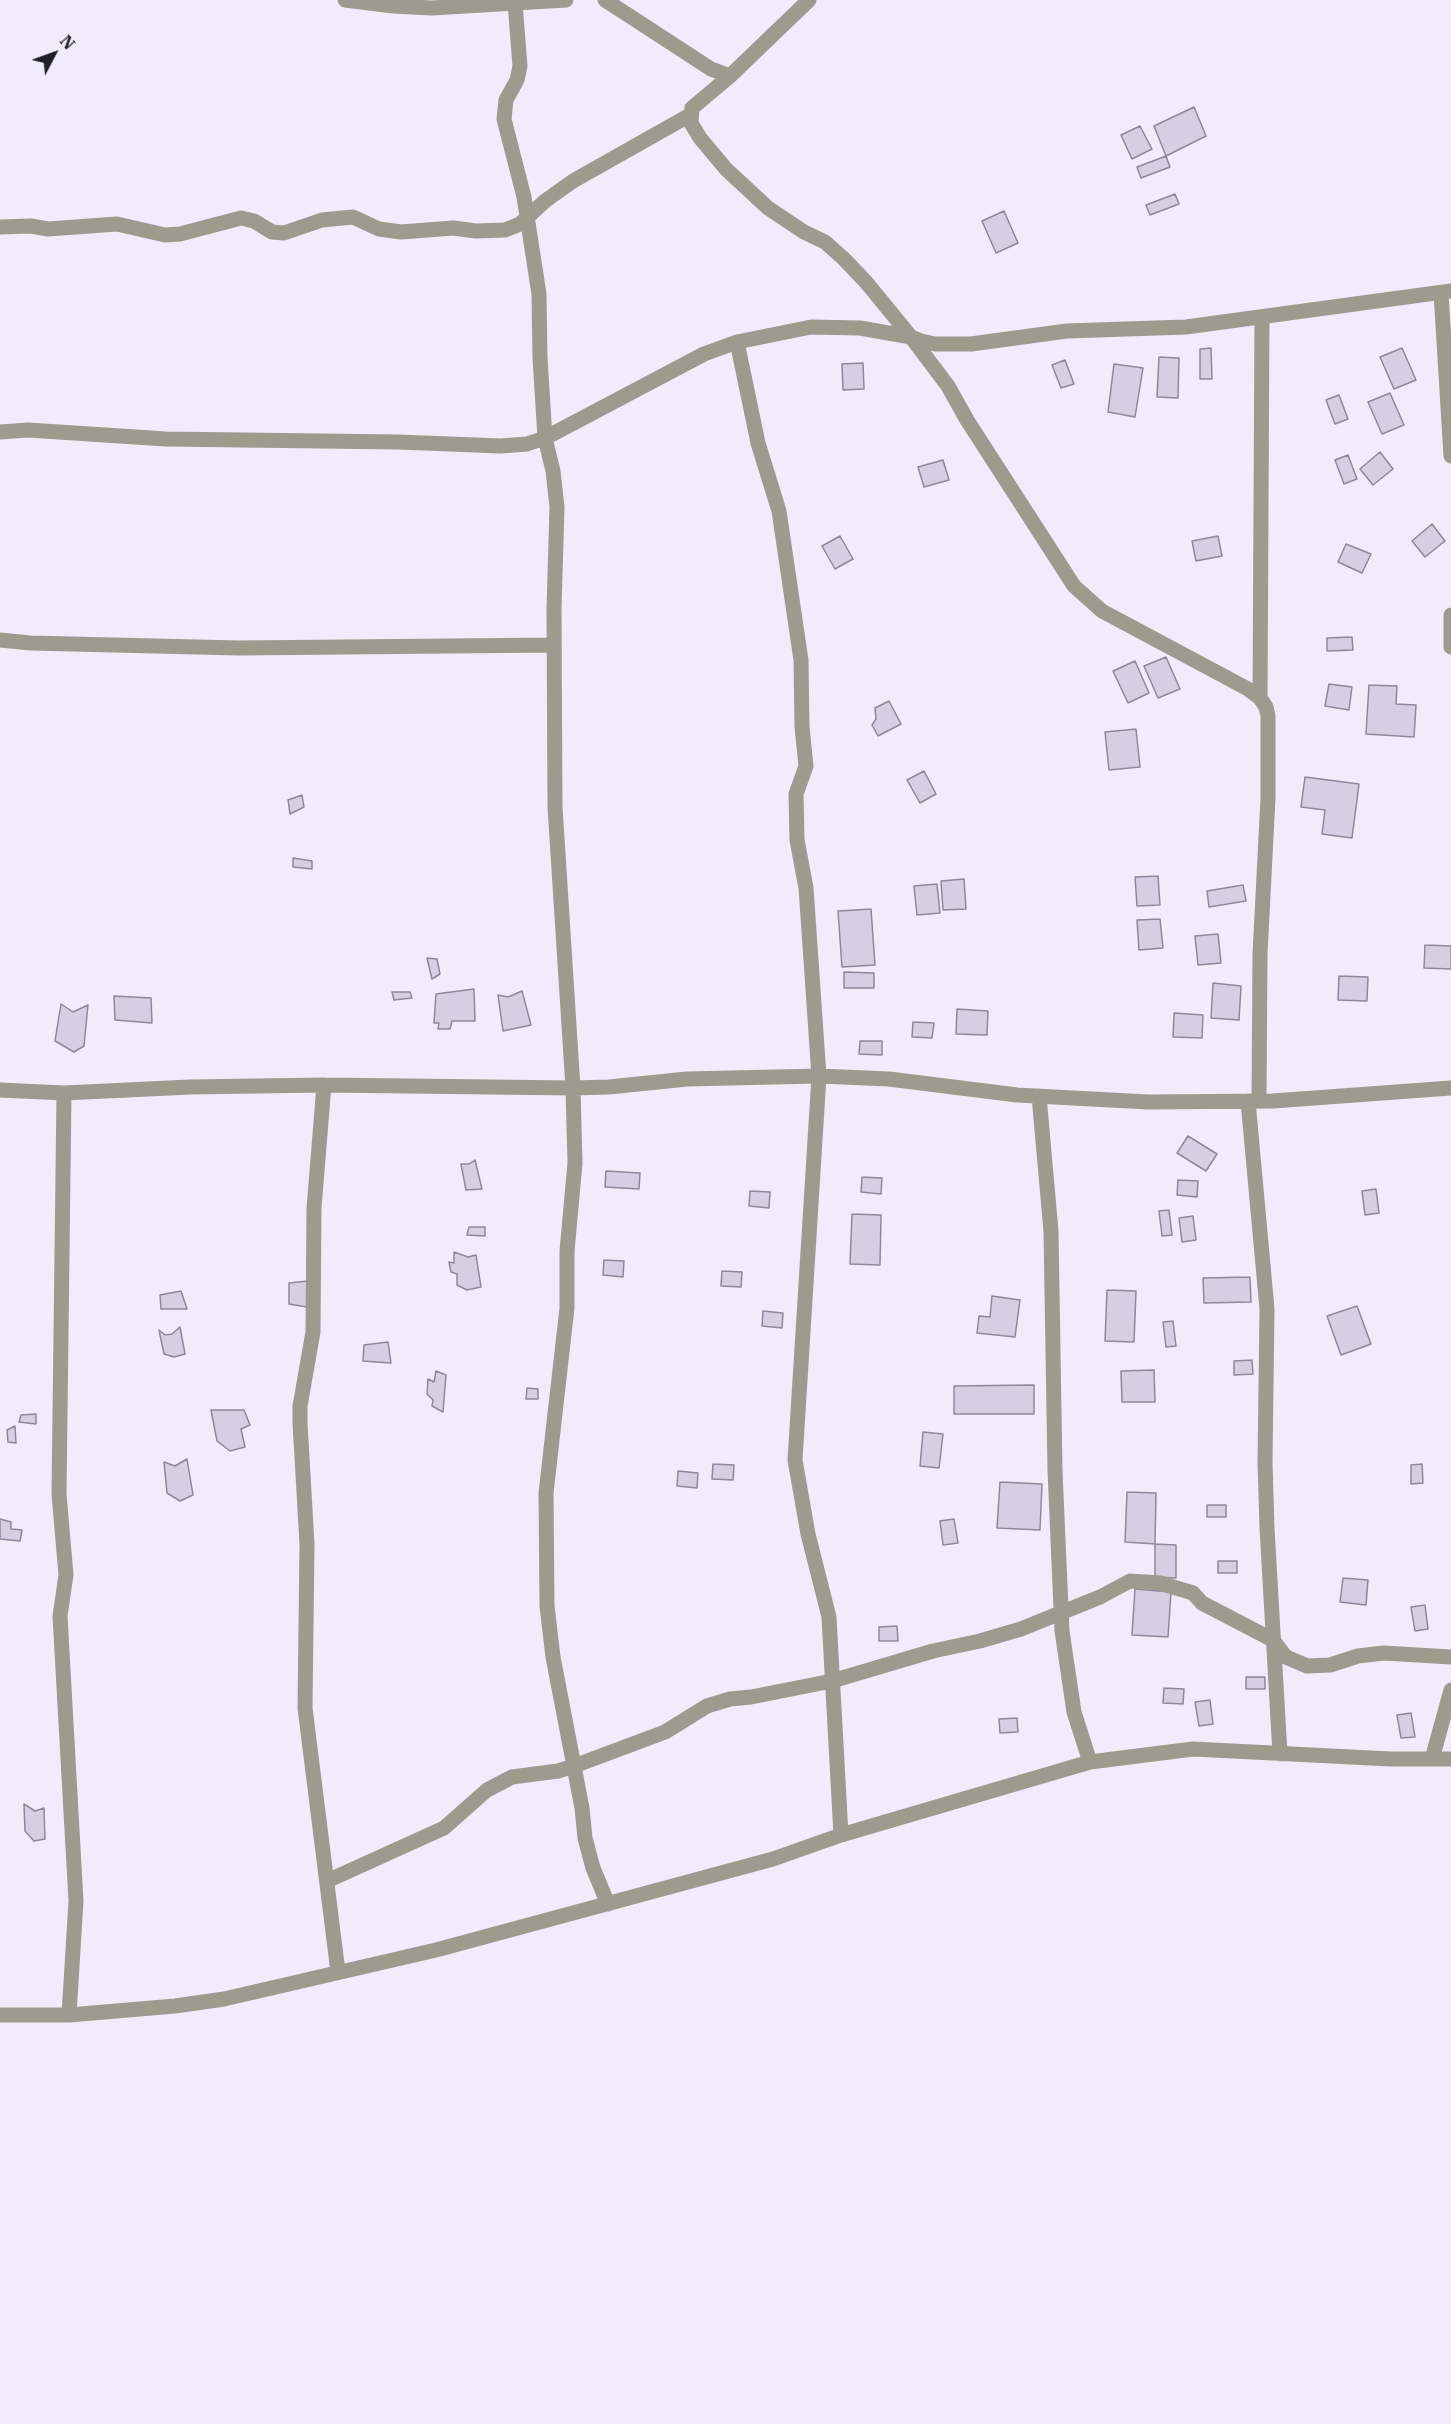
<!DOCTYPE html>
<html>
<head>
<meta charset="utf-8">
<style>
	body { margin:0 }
	#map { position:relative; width:1451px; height:2424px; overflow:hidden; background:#f0ecfc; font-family:"IBM Plex Serif",serif }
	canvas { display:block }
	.north { position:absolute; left:24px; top:24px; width:60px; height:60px; -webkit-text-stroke:4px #f0ecfc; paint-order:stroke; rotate:49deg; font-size:16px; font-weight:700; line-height:24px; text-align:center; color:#211f26 }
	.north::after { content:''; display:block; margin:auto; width:21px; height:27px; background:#211f26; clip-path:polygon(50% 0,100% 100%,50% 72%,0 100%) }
</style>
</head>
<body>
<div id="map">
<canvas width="1451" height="2424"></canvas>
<div class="north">N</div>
</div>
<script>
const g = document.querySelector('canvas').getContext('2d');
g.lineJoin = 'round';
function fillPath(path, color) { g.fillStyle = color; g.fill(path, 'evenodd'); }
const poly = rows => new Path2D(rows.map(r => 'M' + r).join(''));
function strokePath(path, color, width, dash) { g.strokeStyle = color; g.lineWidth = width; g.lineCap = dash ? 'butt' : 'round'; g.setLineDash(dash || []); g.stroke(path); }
const building = poly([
	[1194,107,1206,136,1166,156,1154,126,1194,107],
	[1140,126,1152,149,1132,159,1121,135,1140,126],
	[1166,156,1170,167,1141,178,1137,167,1166,156],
	[1175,194,1179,204,1150,215,1146,205,1175,194],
	[1004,211,1018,243,996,253,982,221,1004,211],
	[1211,348,1212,379,1200,379,1200,349,1211,348],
	[1402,348,1416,380,1394,389,1380,357,1402,348],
	[1159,357,1179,358,1178,398,1157,397,1159,357],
	[1065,360,1074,384,1061,388,1052,365,1065,360],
	[863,363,864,389,843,390,842,364,863,363],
	[1114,364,1143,368,1135,417,1108,412,1114,364],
	[1390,393,1404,425,1382,434,1368,402,1390,393],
	[1339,395,1348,419,1335,424,1326,400,1339,395],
	[1380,452,1393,469,1373,485,1360,469,1380,452],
	[1348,455,1357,479,1344,484,1335,460,1348,455],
	[943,460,949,480,924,487,918,467,943,460],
	[1432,524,1445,541,1425,557,1412,541,1432,524],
	[840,536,853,559,835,569,822,546,840,536],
	[1218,536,1222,556,1196,561,1192,541,1218,536],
	[1346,544,1371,554,1362,573,1338,562,1346,544],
	[1352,637,1353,650,1327,651,1327,638,1352,637],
	[1166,657,1180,689,1158,698,1144,666,1166,657],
	[1135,661,1149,693,1128,703,1113,671,1135,661],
	[1329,684,1352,687,1349,710,1325,706,1329,684],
	[1369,685,1397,686,1396,704,1416,705,1414,737,1366,734,1369,685],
	[889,701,901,724,878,736,872,725,876,719,875,708,889,701],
	[1136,729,1140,767,1109,770,1105,732,1136,729],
	[924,771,936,794,920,803,907,780,924,771],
	[1305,777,1359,784,1352,838,1322,834,1325,810,1301,807,1305,777],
	[302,795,304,807,290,814,288,800,302,795],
	[293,858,312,861,312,869,293,867,293,858],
	[1158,876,1160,905,1137,906,1135,877,1158,876],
	[964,879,966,909,943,910,941,881,964,879],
	[937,884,940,913,917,915,914,886,937,884],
	[1243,885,1246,901,1209,907,1207,891,1243,885],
	[871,909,875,965,842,967,838,911,871,909],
	[1160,919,1163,948,1139,950,1137,920,1160,919],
	[1218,934,1221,963,1198,965,1195,936,1218,934],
	[1425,945,1451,946,1451,969,1424,968,1425,945],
	[427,958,437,959,440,974,432,979,427,958],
	[844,972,874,973,874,988,844,988,844,972],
	[1339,976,1368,977,1367,1001,1338,1000,1339,976],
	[1213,983,1241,986,1239,1020,1211,1018,1213,983],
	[474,989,475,1021,452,1021,450,1029,438,1029,439,1023,434,1023,436,994,474,989],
	[522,991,531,1025,503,1031,498,995,508,997,522,991],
	[392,992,410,992,412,998,394,1000,392,992],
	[114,996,151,998,152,1023,115,1020,114,996],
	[61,1004,73,1012,88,1005,84,1046,74,1052,55,1041,61,1004],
	[957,1009,988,1011,987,1035,956,1034,957,1009],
	[1174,1013,1203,1015,1202,1038,1173,1037,1174,1013],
	[913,1022,934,1023,932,1038,912,1037,913,1022],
	[860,1041,882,1041,882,1055,859,1054,860,1041],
	[1188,1136,1217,1154,1206,1171,1177,1153,1188,1136],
	[475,1160,482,1189,466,1190,461,1164,469,1164,475,1160],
	[606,1171,640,1173,639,1189,605,1187,606,1171],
	[862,1177,882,1178,881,1194,861,1192,862,1177],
	[1178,1180,1198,1181,1197,1197,1177,1195,1178,1180],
	[1376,1189,1379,1213,1365,1215,1362,1191,1376,1189],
	[750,1191,770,1192,769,1208,749,1206,750,1191],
	[1169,1210,1172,1235,1162,1236,1159,1211,1169,1210],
	[852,1214,881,1215,880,1265,850,1264,852,1214],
	[1193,1216,1196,1240,1182,1242,1179,1218,1193,1216],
	[469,1227,485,1227,485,1236,467,1235,469,1227],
	[454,1252,468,1257,476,1255,481,1287,467,1290,457,1285,457,1274,451,1272,449,1262,454,1263,454,1252],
	[604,1260,624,1261,623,1277,603,1275,604,1260],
	[722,1271,742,1272,741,1287,721,1286,722,1271],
	[1250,1277,1251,1302,1204,1303,1203,1278,1250,1277],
	[308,1281,307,1307,289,1304,289,1283,308,1281],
	[1107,1290,1136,1291,1134,1342,1105,1341,1107,1290],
	[181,1291,187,1309,161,1309,160,1295,181,1291],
	[992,1296,1020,1300,1015,1337,977,1333,979,1316,990,1317,992,1296],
	[1357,1306,1371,1344,1341,1355,1327,1316,1357,1306],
	[763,1311,783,1313,782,1328,762,1326,763,1311],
	[1173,1321,1176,1346,1166,1347,1163,1322,1173,1321],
	[180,1327,185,1354,174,1357,164,1354,159,1330,165,1335,172,1334,180,1327],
	[388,1342,391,1363,363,1361,364,1345,388,1342],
	[1252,1360,1253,1374,1234,1375,1234,1361,1252,1360],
	[1154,1370,1155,1402,1122,1402,1121,1371,1154,1370],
	[436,1371,446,1375,443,1412,432,1406,433,1400,427,1394,428,1379,434,1382,436,1371],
	[1034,1385,1034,1414,954,1414,954,1386,1034,1385],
	[527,1388,538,1389,538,1399,526,1399,527,1388],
	[211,1410,244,1410,250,1425,241,1429,245,1447,230,1451,217,1441,211,1410],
	[36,1414,36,1424,19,1422,21,1415,36,1414],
	[15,1426,16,1443,8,1442,7,1430,15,1426],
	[923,1432,943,1434,939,1468,920,1466,923,1432],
	[187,1459,193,1495,180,1501,167,1493,164,1462,175,1466,187,1459],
	[713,1464,734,1465,733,1480,712,1479,713,1464],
	[1422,1464,1423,1483,1411,1484,1411,1465,1422,1464],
	[678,1471,698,1473,697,1488,677,1486,678,1471],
	[1000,1482,1042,1484,1040,1530,997,1528,1000,1482],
	[1127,1492,1156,1493,1155,1544,1125,1542,1127,1492],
	[1207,1505,1226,1505,1226,1517,1207,1517,1207,1505],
	[0,1519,11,1522,11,1529,22,1530,20,1541,0,1539,0,1519],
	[954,1519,958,1543,943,1545,940,1521,954,1519],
	[1155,1544,1176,1545,1176,1578,1155,1577,1155,1544],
	[1218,1561,1237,1561,1237,1573,1218,1573,1218,1561],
	[1343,1578,1368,1580,1366,1605,1340,1602,1343,1578],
	[1135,1589,1171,1592,1168,1637,1132,1635,1135,1589],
	[1425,1605,1428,1629,1415,1631,1411,1607,1425,1605],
	[897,1626,898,1641,879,1641,879,1627,897,1626],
	[1246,1677,1265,1677,1265,1689,1246,1689,1246,1677],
	[1164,1688,1184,1689,1183,1704,1163,1703,1164,1688],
	[1210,1700,1213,1724,1199,1726,1195,1702,1210,1700],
	[1411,1713,1415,1737,1401,1738,1397,1715,1411,1713],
	[1017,1718,1018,1732,1000,1733,999,1719,1017,1718],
	[24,1804,35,1811,44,1808,45,1839,34,1841,25,1831,24,1804]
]);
fillPath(building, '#d4cfe3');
strokePath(building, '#8d899b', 1.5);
strokePath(poly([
	[345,0,393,6,432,8,566,0],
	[605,0,711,69,730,76,809,0],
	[515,3,520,66,517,80,506,100,504,119,524,197,539,294,540,358,545,438,553,471,557,507,554,609,555,807,573,1088,575,1163,567,1251,567,1308,546,1493,547,1606,553,1657,582,1808,585,1838,593,1868,608,1904],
	[730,76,692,108,691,123,700,138,726,169,768,208,804,232,825,242,844,259,866,282,911,337,921,341,935,344,971,344,1067,331,1186,327,1451,291],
	[0,227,31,226,48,229,117,224,165,235,180,234,241,218,254,221,272,232,284,233,322,220,353,217,379,229,401,232,453,228,476,231,505,230,520,224,545,201,573,181,690,115],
	[1441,293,1451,456],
	[737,342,758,443,779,511,801,660,802,727,806,766,796,794,797,840,806,888,819,1076,795,1460,808,1534,829,1617,841,1835],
	[0,432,28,430,166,439,398,442,501,446,527,444,545,438,704,354,737,342,811,327,860,328,911,337,948,386,967,420,1074,586,1102,611,1248,689,1260,698,1266,707,1268,716,1268,798,1260,954,1259,1101],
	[1451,615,1451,647],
	[0,640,30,643,239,648,554,645],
	[1260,698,1262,317],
	[324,1085,314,1208,313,1332,300,1406,300,1423,307,1544,305,1708,338,1972],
	[0,1090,64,1093,190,1087,324,1085,573,1088,609,1087,687,1079,819,1076,889,1079,1017,1095,1148,1102,1273,1101,1451,1088],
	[64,1093,59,1494,66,1575,60,1616,76,1901,69,2015],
	[1039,1096,1051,1231,1055,1471,1062,1631,1074,1712,1090,1762],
	[1248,1101,1267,1309,1265,1462,1267,1528,1280,1754],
	[1432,1759,1451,1690],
	[327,1881,444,1828,487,1790,512,1777,558,1771,574,1766,665,1732,707,1706,730,1699,751,1697,832,1681,933,1651,980,1641,1021,1629,1100,1597,1130,1581,1160,1583,1193,1593,1202,1603,1273,1640,1286,1657,1307,1666,1330,1665,1358,1656,1384,1653,1451,1657],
	[0,2015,69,2015,175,2006,224,1999,436,1950,773,1859,841,1835,1090,1762,1193,1749,1391,1759,1451,1759]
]), '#9b9c8d', 15);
</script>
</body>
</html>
